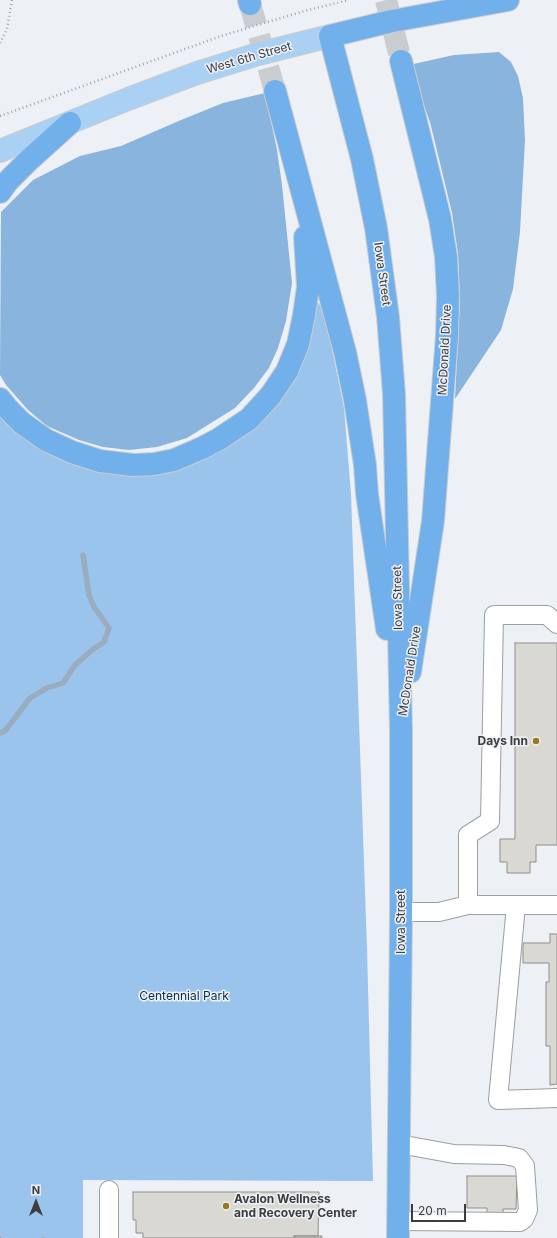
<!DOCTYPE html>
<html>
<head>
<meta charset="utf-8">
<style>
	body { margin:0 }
	#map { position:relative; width:557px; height:1238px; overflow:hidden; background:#edf1f5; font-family:Inter,sans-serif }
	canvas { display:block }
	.north { position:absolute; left:16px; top:1182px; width:40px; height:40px; -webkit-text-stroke:3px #edf1f5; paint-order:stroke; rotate:0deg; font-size:11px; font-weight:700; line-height:16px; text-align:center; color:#3b3c3e }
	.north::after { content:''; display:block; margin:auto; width:14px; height:18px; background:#3b3c3e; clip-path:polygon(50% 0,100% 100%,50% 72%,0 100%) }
	.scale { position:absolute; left:411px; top:1204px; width:55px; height:18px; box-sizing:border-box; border:2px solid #3b3c3e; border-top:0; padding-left:5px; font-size:12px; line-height:14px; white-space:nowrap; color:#3b3c3e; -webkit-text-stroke:3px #edf1f5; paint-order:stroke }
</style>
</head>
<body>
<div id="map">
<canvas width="557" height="1238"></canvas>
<div class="north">N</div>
<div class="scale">20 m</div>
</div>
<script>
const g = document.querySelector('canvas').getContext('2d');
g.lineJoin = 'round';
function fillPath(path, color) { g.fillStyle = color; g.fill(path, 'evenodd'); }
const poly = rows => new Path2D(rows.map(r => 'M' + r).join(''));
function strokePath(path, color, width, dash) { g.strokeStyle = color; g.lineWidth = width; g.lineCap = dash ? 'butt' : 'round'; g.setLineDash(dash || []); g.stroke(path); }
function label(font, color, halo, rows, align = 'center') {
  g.font = font + ' Inter,sans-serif'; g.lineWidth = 3; g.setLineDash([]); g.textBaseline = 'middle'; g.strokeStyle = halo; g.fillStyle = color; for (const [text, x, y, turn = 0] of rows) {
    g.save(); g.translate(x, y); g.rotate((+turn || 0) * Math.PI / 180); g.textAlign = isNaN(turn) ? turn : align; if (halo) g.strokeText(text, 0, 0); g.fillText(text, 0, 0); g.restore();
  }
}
fillPath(poly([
	[317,301,322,308,327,324,344,408,351,494,367,948,373,1181,83,1180,83,1238,0,1238,0,417,19,435,76,464,222,449,311,331]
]), '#9ac4ec');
fillPath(poly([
	[499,52,511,62,518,76,523,98,525,140,520,232,513,289,501,330,455,399,460,299,458,254,452,213,439,159,430,122,409,65,454,55],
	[265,93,277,150,282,185,292,283,286,321,278,348,269,368,254,388,235,408,187,438,157,447,129,450,103,447,79,440,47,426,28,410,6,385,0,375,1,212,33,180,80,156,121,146,181,120,223,103]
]), '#89b4de');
strokePath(poly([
	[0,733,5,731,30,698,47,688,63,683,75,665,92,650,104,642,109,628,94,607,89,595,83,555]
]), '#9aacbf', 5.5);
const building = poly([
	[515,643,557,643,557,845,536,845,536,862,530,862,530,873,507,873,507,862,500,862,500,839,515,839,515,643],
	[550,934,557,934,557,1084,550,1085,550,1046,546,1046,546,982,549,982,549,963,523,963,523,943,550,943,550,934],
	[467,1176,517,1176,516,1209,503,1209,503,1213,487,1213,487,1208,467,1208,467,1176],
	[133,1192,319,1192,318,1236,294,1236,294,1238,143,1238,143,1233,136,1233,136,1220,133,1220,133,1192],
	[294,1236,322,1236,322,1238,294,1238,294,1236]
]);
fillPath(building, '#dad8d3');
strokePath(building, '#908e89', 1);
strokePath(poly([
	[386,0,401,61],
	[250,4,275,91]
]), '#c9cdd0', 22, [22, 11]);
const minor = poly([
	[468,905,468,835,490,821,494,615,547,615,557,624],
	[516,905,557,905],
	[401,912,439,912,468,905,516,905,498,1100,557,1098],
	[109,1190,109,1238],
	[398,1221,520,1222,524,1219,528,1210,525,1166,519,1158,504,1155,454,1154,399,1144]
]);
const major = poly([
	[0,151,128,99,197,73,258,54,330,36]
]);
const highway = poly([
	[249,0,250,4],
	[401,61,440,219,446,257,448,296,447,335,433,521,410,672],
	[275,91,345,352,355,400,365,465,367,494,387,629],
	[0,192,8,181,29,160,70,123],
	[0,399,8,409,22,423,46,440,72,452,100,461,133,465,154,464,174,460,202,448,219,439,249,419,271,395,287,371,298,344,304,315,308,287,305,237],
	[398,1238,401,912,401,731,394,394,388,317,376,228,362,159,330,36,392,21,508,0]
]);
strokePath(minor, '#9b9ea2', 20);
strokePath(major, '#cccccd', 24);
strokePath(highway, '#cccccd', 24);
strokePath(poly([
	[0,43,7,29,12,0],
	[0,116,221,36,308,10,349,0],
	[0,1237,3,1238],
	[43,1238,43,1235]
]), '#a1a4a7', 2.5, [1, 3]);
strokePath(minor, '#fff', 18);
strokePath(major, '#aad0f3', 22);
strokePath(highway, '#72b0eb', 22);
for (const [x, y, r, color] of [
	[536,741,4,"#987a23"],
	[226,1206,4,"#987a23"]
]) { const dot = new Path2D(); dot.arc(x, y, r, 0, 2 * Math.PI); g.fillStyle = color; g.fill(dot); strokePath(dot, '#edf1f5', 1.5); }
label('12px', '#3b3c3e', '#edf1f5', [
	["West 6th Street",249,58,-16],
	["Iowa Street",382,274,82],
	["McDonald Drive",445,350,-87],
	["Iowa Street",398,598,-91],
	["McDonald Drive",410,671,-81],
	["Iowa Street",401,922,-90]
]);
label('bold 12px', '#3b3c3e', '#edf1f5', [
	["Days Inn",528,741],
	["Avalon Wellness",234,1199,"left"],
	["and Recovery Center",234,1213,"left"]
], 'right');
label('12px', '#0b2c48', '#edf1f5', [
	["Centennial Park",184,996]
]);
</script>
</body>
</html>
